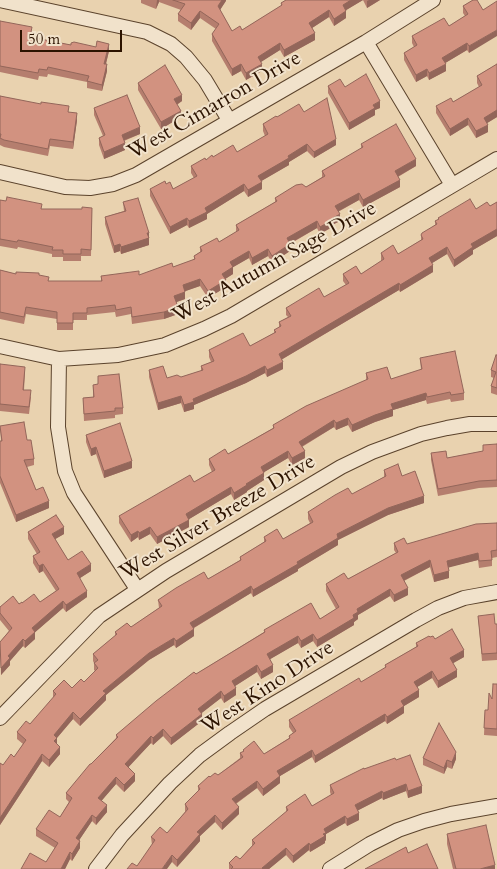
<!DOCTYPE html>
<html>
<head>
<meta charset="utf-8">
<style>
	body { margin:0 }
	#map { position:relative; width:497px; height:869px; overflow:hidden; background:#e9d2af; font-family:Cardo,serif }
	canvas { display:block }
	.scale { position:absolute; left:20px; top:30px; width:102px; height:22px; box-sizing:border-box; border:2px solid #2c1300; border-top:0; padding-left:6px; font-size:15px; line-height:18px; white-space:nowrap; color:#2c1300; -webkit-text-stroke:4px #f1e2cb; paint-order:stroke }
</style>
</head>
<body>
<div id="map">
<canvas width="497" height="869"></canvas>
<div class="scale">50 m</div>
</div>
<script>
const g = document.querySelector('canvas').getContext('2d');
g.lineJoin = 'round';
const poly = rows => new Path2D(rows.map(r => 'M' + r).join(''));
function strokePath(path, color, width, dash) { g.strokeStyle = color; g.lineWidth = width; g.lineCap = dash ? 'butt' : 'round'; g.setLineDash(dash || []); g.stroke(path); }
function fillPath(path, color) { g.fillStyle = color; g.fill(path, 'evenodd'); }
function label(font, color, halo, rows, align = 'center') {
  g.font = font + ' Cardo,serif'; g.lineWidth = 4; g.setLineDash([]); g.textBaseline = 'middle'; g.strokeStyle = halo; g.fillStyle = color; for (const [text, x, y, turn = 0] of rows) {
    g.save(); g.translate(x, y); g.rotate((+turn || 0) * Math.PI / 180); g.textAlign = isNaN(turn) ? turn : align; if (halo) g.strokeText(text, 0, 0); g.fillText(text, 0, 0); g.restore();
  }
}
const minor = poly([
	[0,0,147,32,171,44,186,57,205,80,229,120],
	[366,42,452,185],
	[0,172,65,187,90,188,113,184,136,175,366,42,433,0],
	[0,346,59,359,118,355,165,345,204,329,231,316,497,159],
	[59,359,58,427,65,471,74,493,137,589],
	[0,718,99,616,166,571,341,467,372,452,421,434,447,428,470,424,497,424],
	[96,869,122,835,170,783,200,755,230,733,265,709,416,620,438,608,464,598,497,592],
	[330,869,370,844,398,830,424,821,451,814,497,806]
]);
strokePath(minor, '#5b432c', 16);
strokePath(minor, '#f1e2cb', 14);
fillPath(poly([
	[141,0,226,0,220,10,232,31,242,30,281,6,281,3,286,0,380,0,367,8,363,0,346,10,346,18,334,26,329,17,312,28,315,40,284,57,280,50,260,62,262,71,246,80,241,71,232,76,212,41,212,34,216,29,200,18,191,30,178,21,178,14,181,10,159,2,156,9,141,3],
	[473,0,469,53,467,50,445,63,446,71,429,80,427,76,416,82,404,60,404,53,414,47,412,43,412,36,449,26,465,16,463,13,463,6],
	[0,21,32,34,31,37,71,45,109,51,106,64,107,71,102,91,87,88,87,82,48,74,47,77,39,76,38,80,0,72],
	[497,64,497,117,487,123,488,132,476,138,468,125,450,136,436,113,436,106,453,102,479,87,477,83,477,76],
	[138,83,182,101,177,105,181,117,161,129,138,90],
	[328,86,345,87,380,108,375,110,375,115,349,130,328,93],
	[0,96,69,112,77,120,73,149,50,146,48,156,4,147,0,145],
	[94,108,140,134,124,141,125,150,104,159,99,145,99,138,103,136,94,115],
	[304,112,336,145,314,158,307,151,289,162,289,165,261,181,262,189,248,197,244,191,207,214,207,219,189,228,187,225,170,234,150,196,150,189,166,184,173,189,194,178,191,173,191,166,206,160,237,152,265,136,263,131,263,124,277,117],
	[361,144,416,166,398,177,400,187,363,207,359,200,338,212,340,221,334,224,334,226,320,234,317,228,290,244,290,251,272,263,268,256,252,265,249,258,233,267,233,274,225,279,226,287,208,298,200,286,185,291,185,299,176,302,178,314,164,319,132,324,131,314,116,317,115,312,87,315,87,320,73,320,73,330,57,330,57,319,26,314,24,324,0,319,0,270,16,274,39,275,49,281,101,281,101,276,139,275,173,267,194,260,194,256,200,252,200,247,219,242,236,232,236,225,275,202,275,198,306,187,322,177,322,171,361,149],
	[0,200,42,209,82,209,92,208,91,256,81,256,81,261,63,261,63,257,52,257,52,254,18,247,17,249,0,246],
	[123,202,149,233,149,245,121,254,120,251,114,253,105,224,105,217,124,211],
	[497,202,497,236,473,250,473,254,454,267,447,254,432,263,433,272,400,292,399,290,281,360,283,369,267,377,265,373,246,383,194,405,194,409,184,412,181,403,158,410,149,377,149,370,167,378,181,377,201,371,201,366,211,362,209,357,209,350,250,346,274,333,274,330,279,328,279,322,288,317,286,315,286,308,324,297,346,285,343,281,343,274,361,274,381,261,381,253,398,254,421,240,421,235,435,225,435,221,438,220,438,218,490,206],
	[497,355,497,395,491,393,491,386,494,378,491,377,491,370],
	[420,358,464,393,464,400,451,402,450,399,427,404,426,400,393,410,393,416,375,422,352,432,348,425,336,430,334,427,302,447,305,458,292,465,288,458,264,472,264,480,247,491,247,492,234,500,231,494,189,519,189,527,157,544,150,534,139,540,138,537,131,542,119,523,119,516,194,482,212,472,209,465,209,459,228,454,273,428,273,425,366,380,366,373,391,379,421,370],
	[0,364,25,373,24,390,31,397,29,414,0,411],
	[98,376,123,408,123,414,115,415,115,418,84,421,83,398,93,397,93,385,98,384],
	[0,426,27,440,34,459,34,465,27,467,36,490,49,508,16,522,0,483,0,441,1,441],
	[86,435,132,468,104,478,96,454,91,456,86,442],
	[497,444,497,487,479,488,438,496,431,460,431,453,447,458,483,451],
	[384,470,402,476,424,503,388,515,338,540,338,545,298,569,298,571,253,597,251,593,194,628,194,636,176,648,174,645,149,660,106,695,106,700,80,726,73,719,57,738,57,744,60,754,49,767,42,761,0,825,0,763,3,765,14,757,23,744,17,739,17,732,30,724,53,698,53,691,72,688,84,682,95,671,94,670,94,663,93,661,93,654,115,636,115,632,131,627,159,608,158,600,208,579,240,560,240,557,264,542,264,537,283,539,310,523,308,519,308,512,352,494,384,477],
	[497,523,497,557,492,558,492,566,479,568,478,560,448,567,449,578,434,582,430,567,404,581,408,595,394,602,390,596,358,615,358,619,354,622,354,625,317,647,313,641,301,648,298,643,270,659,273,672,261,679,257,672,235,686,236,695,224,703,221,698,201,713,202,721,171,745,163,736,153,745,151,743,128,767,135,781,124,792,116,784,101,801,107,812,96,825,92,821,79,840,80,848,72,861,70,859,65,869,21,869,46,862,55,848,36,836,36,829,60,817,69,802,66,799,66,793,91,764,116,738,116,735,196,674,264,632,264,630,320,619,336,609,326,591,326,584,348,579,396,553,394,550,394,543,407,544],
	[28,532,64,534,55,539,68,560,91,571,80,578,87,597,66,612,63,608,35,632,35,639,25,648,23,646,10,661,10,665,1,675,0,642,9,631,0,620,0,607,22,603,40,602,56,591,43,571,39,573,33,563,33,556,37,554,28,539],
	[478,616,495,624,497,624,497,660,482,661],
	[430,637,435,639,464,657,453,663,457,677,438,688,432,678,417,687,419,697,404,706,404,713,387,724,385,721,315,763,312,757,280,776,280,783,263,796,257,788,236,804,239,814,222,830,215,822,200,836,200,841,177,867,172,862,137,866,152,845,151,837,167,833,185,812,185,804,198,792,198,786,210,777,218,775,240,758,240,753,243,752,243,750,264,754,289,738,289,736,293,733,289,727,289,720,361,682,385,668,385,665,416,647,416,643],
	[497,684,497,736,484,735,485,710,488,710],
	[423,758,456,759,452,769,447,767,444,774,423,765],
	[396,760,422,793,408,798,406,791,383,800,382,798,358,810,359,820,347,826,345,823,326,834,326,840,325,841,325,843,310,852,309,850,293,863,286,855,269,869,229,869,229,863,240,859,252,846,252,840,286,812,286,807,312,806,331,795,330,792,330,785,364,769],
	[447,834,495,869,453,869,447,844]
]), '#b57e6e');
fillPath(poly([
	[157,0,159,0,159,2,156,9],
	[222,0,226,0,226,1,218,13,218,6],
	[351,0,363,0,343,12,343,5],
	[369,0,380,0,367,8,367,1],
	[329,10,329,17,309,30,309,23],
	[200,11,200,18,191,30,191,23],
	[346,11,346,18,334,26,334,19],
	[497,30,497,36,469,53,469,46],
	[315,33,315,40,284,57,284,50],
	[280,43,280,50,258,64,258,57],
	[467,43,467,50,442,65,442,58],
	[109,44,109,51,104,71,104,64],
	[107,64,107,71,102,91,102,85],
	[241,64,241,71,232,76,232,69],
	[262,64,262,71,246,80,246,73],
	[446,64,446,71,429,80,429,73],
	[427,69,427,76,416,82,416,75],
	[182,95,182,101,174,106,174,99],
	[380,101,380,108,375,110,375,115,349,130,349,123,373,105],
	[497,110,497,117,484,125,484,118],
	[181,111,181,117,161,129,161,122],
	[77,113,77,120,73,149,73,142],
	[468,118,468,125,450,136,450,129],
	[488,125,488,132,476,138,476,131],
	[140,127,140,134,122,141,122,135],
	[336,139,336,145,314,158,314,152],
	[125,143,125,150,104,159,104,152],
	[307,144,307,151,289,162,289,165,258,183,258,176,288,156],
	[416,159,416,166,395,178,395,171],
	[400,180,400,187,363,207,363,200],
	[262,182,262,189,248,197,248,190],
	[244,184,244,191,207,214,207,219,189,228,189,221,205,208],
	[359,193,359,200,335,213,335,206],
	[340,214,340,221,334,224,334,226,320,234,320,227],
	[187,218,187,225,170,234,170,227],
	[317,221,317,228,287,245,287,238],
	[497,229,497,236,473,250,473,254,454,267,454,260,471,244],
	[147,233,149,233,149,245,121,254,121,247],
	[120,244,120,251,114,253,114,246],
	[290,244,290,251,272,263,272,256],
	[447,247,447,254,429,265,429,258],
	[268,249,268,256,252,265,252,258],
	[249,251,249,258,230,269,230,262],
	[433,265,433,272,400,292,400,285],
	[233,267,233,274,222,281,222,274],
	[200,279,200,286,183,292,183,285],
	[226,280,226,287,208,298,208,291],
	[399,283,399,290,279,361,279,354],
	[185,292,185,299,174,303,174,296],
	[178,307,178,314,164,319,164,312],
	[283,362,283,369,267,377,267,370],
	[265,366,265,373,246,383,194,405,194,409,184,412,184,405,193,399],
	[426,393,426,400,393,410,393,416,375,422,352,432,352,425,391,404],
	[181,396,181,403,158,410,158,403],
	[348,418,348,425,336,430,336,423],
	[334,420,334,427,299,448,299,442],
	[96,447,96,454,91,456,91,449],
	[288,451,288,458,261,474,261,467],
	[305,451,305,458,292,465,292,458],
	[132,461,132,468,104,478,104,471],
	[264,473,264,480,247,491,247,492,234,500,234,493,246,484],
	[231,487,231,494,186,521,186,514],
	[424,496,424,503,388,515,338,540,338,545,298,569,298,571,253,597,253,590,297,562,337,534,388,508],
	[49,501,49,508,16,522,16,515],
	[189,520,189,527,157,544,157,537],
	[64,527,64,534,52,541,52,534],
	[150,527,150,534,139,540,139,533],
	[138,531,138,537,131,542,131,535],
	[478,553,478,560,447,568,447,561],
	[430,560,430,567,401,582,401,575],
	[43,564,43,571,39,573,39,566],
	[91,564,91,571,77,580,77,573],
	[449,571,449,578,434,582,434,575],
	[251,586,251,593,190,630,190,623],
	[408,588,408,595,394,602,394,595],
	[390,589,390,596,358,615,358,619,354,622,354,625,317,647,317,640,353,615,357,609],
	[87,591,87,597,66,612,66,605],
	[63,601,63,608,32,635,32,628],
	[194,629,194,636,176,648,176,641],
	[35,632,35,639,25,648,25,641],
	[313,634,313,641,301,648,301,641],
	[298,636,298,643,267,661,267,654],
	[174,638,174,645,149,660,106,695,106,700,80,726,80,719,103,691,149,653],
	[23,639,23,646,10,661,10,665,1,675,1,668,8,656],
	[464,650,464,657,450,665,450,658],
	[257,665,257,672,232,688,232,681],
	[273,665,273,672,261,679,261,672],
	[457,670,457,677,438,688,438,681],
	[432,671,432,678,414,689,414,682],
	[236,688,236,695,224,703,224,696],
	[419,690,419,697,404,706,404,713,387,724,387,717,401,701],
	[221,691,221,698,198,716,198,709],
	[73,712,73,719,56,739,57,738,57,745,54,748,54,735],
	[202,714,202,721,171,745,171,738],
	[385,714,385,721,315,763,315,756],
	[163,729,163,736,153,745,153,738],
	[151,736,151,743,125,771,125,764],
	[60,747,60,754,49,767,49,760],
	[312,750,312,757,280,776,280,783,263,796,263,789,277,771],
	[456,752,456,759,452,769,452,762],
	[42,754,42,761,0,825,0,818],
	[447,760,447,767,444,774,444,768],
	[135,774,135,781,124,792,124,785],
	[116,777,116,784,98,805,98,798],
	[257,781,257,788,232,806,232,799],
	[406,784,406,791,383,800,383,793],
	[422,786,422,793,408,798,408,791],
	[382,791,382,798,355,812,355,805],
	[107,805,107,812,96,825,96,818],
	[239,807,239,814,222,830,222,823],
	[359,813,359,820,347,826,347,819],
	[92,815,92,821,76,845,76,838],
	[215,815,215,822,200,836,200,841,177,867,177,860,197,832],
	[345,816,345,823,326,834,326,840,325,841,325,843,310,852,310,845,324,829],
	[80,841,80,848,72,861,72,854],
	[309,843,309,850,293,863,293,856],
	[286,848,286,855,269,869,262,869,262,868],
	[70,852,70,859,65,869,61,869],
	[172,855,172,862,167,869,162,869],
	[495,865,495,869,480,869]
]), '#93665a');
const building = poly([
	[173,0,222,0,218,6,232,31,240,26,242,30,282,5,281,3,286,0,351,0,343,5,346,11,334,19,329,10,309,23,315,33,284,50,280,43,258,57,262,64,246,73,241,64,232,69,212,34,219,24,200,11,191,23,178,14,185,4,173,0],
	[473,0,477,0,483,10,497,1,497,30,469,46,467,43,442,58,446,64,429,73,427,69,416,75,404,53,417,45,412,36,444,18,449,26,468,14,463,6,473,0],
	[0,21,32,27,30,37,71,45,71,43,74,42,96,47,97,41,109,44,104,64,107,64,102,85,87,81,89,76,48,67,47,70,39,69,38,73,0,66,0,21],
	[497,64,497,110,484,118,488,125,476,131,468,118,450,129,436,106,451,98,453,102,482,85,477,76,497,64],
	[165,65,182,95,174,99,181,111,161,122,138,83,165,65],
	[366,74,380,101,373,105,375,108,349,123,328,86,340,79,345,87,366,74],
	[127,95,140,127,122,135,125,143,104,152,99,138,105,135,94,108,127,95],
	[0,96,41,104,41,102,69,106,68,112,77,113,73,142,50,139,48,149,4,140,0,138,1,134,0,134,0,96],
	[327,98,336,139,314,152,307,144,288,156,289,158,258,176,262,182,248,190,244,184,205,208,207,212,189,221,187,218,170,227,150,189,165,181,166,184,170,182,173,189,197,176,191,166,205,158,206,160,212,155,213,157,233,145,237,152,268,134,263,124,276,116,277,117,299,104,304,112,327,98],
	[396,124,416,159,395,171,400,180,363,200,359,193,335,206,340,214,333,218,334,219,320,227,317,221,287,238,290,244,272,256,268,249,252,258,249,251,230,262,233,267,222,274,226,280,208,291,200,279,183,285,185,292,174,296,178,307,164,312,132,317,131,307,116,310,115,305,87,308,87,313,73,313,73,323,57,323,57,312,26,307,24,317,0,312,0,270,16,274,16,272,39,273,39,275,49,277,48,281,102,281,101,276,139,271,139,275,172,263,173,267,195,259,194,256,202,251,200,247,217,238,219,242,239,230,236,225,277,201,275,198,296,185,302,184,306,187,325,176,322,171,363,147,361,144,396,124],
	[7,197,42,204,41,209,82,209,82,207,92,208,91,250,81,249,81,254,63,254,63,250,52,250,53,247,18,240,17,242,0,239,0,200,6,201,7,197],
	[138,198,149,233,147,233,149,238,121,247,120,244,114,246,105,217,126,211,123,202,138,198],
	[470,199,476,209,487,202,490,206,497,202,497,229,471,244,473,247,454,260,447,247,429,258,433,265,400,285,399,283,279,354,283,362,267,370,265,366,246,376,193,399,194,402,184,405,181,396,158,403,149,370,163,366,167,378,177,375,181,377,203,370,201,366,214,361,209,350,243,333,250,346,276,332,274,330,281,326,279,322,291,316,286,308,319,288,324,297,349,283,343,274,356,266,361,274,384,259,381,253,393,245,398,254,423,239,421,235,422,233,437,224,435,221,439,219,438,218,470,199],
	[455,351,464,393,451,395,450,392,427,397,426,393,391,404,393,409,375,415,352,425,348,418,336,423,334,420,299,442,305,451,292,458,288,451,261,467,264,473,246,484,247,485,234,493,231,487,186,514,189,520,157,537,150,527,139,533,138,531,131,535,119,516,190,475,194,482,215,470,209,459,225,449,228,454,274,428,273,425,306,406,368,379,366,373,387,367,391,379,422,369,420,358,455,351],
	[496,355,497,355,497,388,491,386,496,372,491,370,496,355],
	[0,364,25,367,23,390,31,390,29,407,0,404,0,364],
	[119,374,123,408,115,408,115,411,84,414,83,398,94,397,93,385,98,384,98,376,119,374],
	[24,422,27,440,31,440,34,459,24,460,36,490,43,487,49,501,16,515,0,476,0,441,2,441,0,426,24,422],
	[120,423,132,461,104,471,96,447,91,449,86,435,120,423],
	[497,444,497,480,479,481,438,489,431,453,446,451,447,458,483,451,483,445,497,444],
	[398,464,402,476,415,471,424,496,388,508,337,534,338,538,297,562,298,564,253,590,251,586,190,623,194,629,176,641,174,638,149,653,103,691,106,693,80,719,73,712,54,735,57,738,54,741,60,747,49,760,42,754,0,818,0,763,3,765,11,754,14,757,26,740,17,732,26,721,30,724,56,694,53,691,64,680,72,688,81,679,84,682,98,668,94,663,98,660,93,654,117,634,115,632,127,623,131,627,162,606,158,600,176,588,204,572,208,579,241,560,240,557,266,541,264,537,277,529,283,539,313,522,308,512,335,495,348,488,352,494,386,476,384,470,398,464],
	[56,515,64,527,52,534,68,560,82,551,91,564,77,573,87,591,66,605,63,601,32,628,35,632,25,641,23,639,8,656,10,658,1,668,0,642,12,628,0,613,0,607,13,596,19,604,22,602,22,603,34,594,40,602,59,589,43,564,39,566,33,556,40,552,28,532,56,515],
	[497,523,497,550,491,551,492,560,479,561,478,553,447,561,449,571,434,575,430,560,401,575,408,588,394,595,390,589,357,609,358,612,353,615,354,618,317,640,313,634,301,641,298,636,267,654,273,665,261,672,257,665,232,681,236,688,224,696,221,691,198,709,202,714,171,738,163,729,153,738,151,736,125,764,135,774,124,785,116,777,98,798,107,805,96,818,92,815,76,838,80,841,72,854,70,852,61,869,21,869,30,853,46,862,58,843,36,829,49,810,60,817,72,798,66,793,90,764,91,764,118,737,116,735,156,701,194,672,196,674,265,632,264,630,311,603,320,619,339,607,326,584,344,573,348,579,398,552,394,543,404,538,407,544,476,524,497,523],
	[494,614,495,624,497,624,497,653,482,654,478,616,494,614],
	[452,629,464,650,450,658,457,670,438,681,432,671,414,682,419,690,401,701,404,706,387,717,385,714,315,756,312,750,277,771,280,776,263,789,257,781,232,799,239,807,222,823,215,815,197,832,200,834,177,860,172,855,162,869,127,869,132,863,137,866,155,840,151,837,160,827,167,833,188,809,185,804,200,789,198,786,209,776,210,777,215,773,218,775,243,757,240,753,244,751,243,750,254,741,264,754,290,738,289,736,296,731,289,720,359,678,361,682,386,667,385,665,418,646,416,643,429,636,430,637,433,636,435,639,452,629],
	[493,684,497,684,497,729,484,728,485,710,488,710,489,693,492,699,493,684],
	[439,723,456,752,452,762,447,760,444,768,423,758,439,723],
	[410,755,422,786,408,791,406,784,383,793,382,791,355,805,359,813,347,819,345,816,324,829,326,833,323,834,325,836,310,845,309,843,293,856,286,848,262,868,263,869,231,869,233,867,229,863,236,856,240,859,255,843,252,840,288,810,286,807,305,794,312,806,334,793,330,785,364,768,364,769,395,758,396,760,410,755],
	[486,825,495,865,480,869,456,869,447,834,486,825],
	[427,844,438,869,365,869,406,847,408,853,427,844]
]);
fillPath(building, '#d29280');
strokePath(building, '#93665a', 1);
label('21px', '#2c1300', '#f1e2cb', [
	["West Cimarron Drive",215,106,-30],
	["West Autumn Sage Drive",275,263,-29],
	["West Silver Breeze Drive",218,518,-31],
	["West Kino Drive",268,688,-33]
]);
</script>
</body>
</html>
